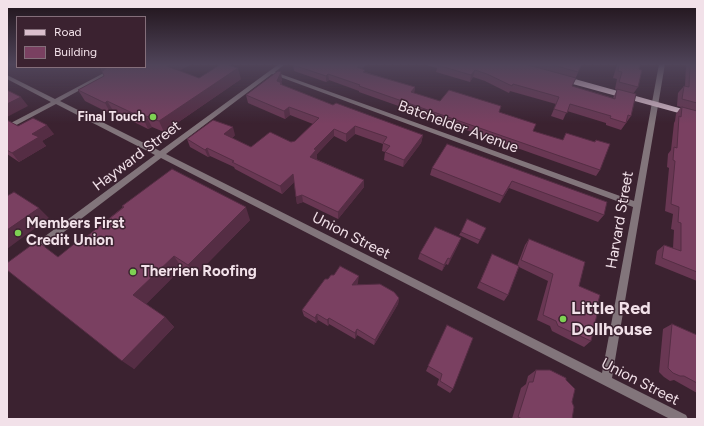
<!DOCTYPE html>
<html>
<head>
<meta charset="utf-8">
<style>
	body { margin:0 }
	#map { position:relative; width:704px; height:426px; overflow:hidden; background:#3b2230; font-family:Figtree,sans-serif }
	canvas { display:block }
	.frame { position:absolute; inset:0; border:8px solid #f2e1e9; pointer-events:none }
	.legend { position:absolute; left:16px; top:16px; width:130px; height:52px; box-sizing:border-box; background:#3b2230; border:1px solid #846e7a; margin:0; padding:5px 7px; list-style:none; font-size:12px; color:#f2e1e9 }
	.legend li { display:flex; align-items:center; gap:8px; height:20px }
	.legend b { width:20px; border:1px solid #846e7a }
</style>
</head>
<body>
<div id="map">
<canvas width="704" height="426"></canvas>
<div class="frame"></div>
<ul class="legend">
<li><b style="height:5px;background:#dabecc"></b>Road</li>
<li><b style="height:11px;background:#7a4061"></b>Building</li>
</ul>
</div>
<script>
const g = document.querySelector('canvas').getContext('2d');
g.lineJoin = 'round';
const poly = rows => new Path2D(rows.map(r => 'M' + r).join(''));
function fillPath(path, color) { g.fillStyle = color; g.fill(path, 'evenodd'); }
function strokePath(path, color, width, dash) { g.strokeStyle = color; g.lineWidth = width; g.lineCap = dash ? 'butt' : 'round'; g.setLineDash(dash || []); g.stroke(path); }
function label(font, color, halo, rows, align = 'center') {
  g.font = font + ' Figtree,sans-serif'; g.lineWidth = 3; g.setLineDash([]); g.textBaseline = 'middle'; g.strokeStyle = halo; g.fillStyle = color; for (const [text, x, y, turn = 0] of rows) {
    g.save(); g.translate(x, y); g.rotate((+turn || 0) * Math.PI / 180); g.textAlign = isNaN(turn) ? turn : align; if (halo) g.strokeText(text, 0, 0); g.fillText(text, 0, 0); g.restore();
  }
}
fillPath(poly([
	[279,64,285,64,275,72,634,201,659,64,665,64,612,378,686,415,688,419,670,419,161,158,35,254,32,255,29,254,28,251,29,248,155,155,56,104,7,130,7,125,51,102,7,79,7,75,55,99,115,67,122,67,60,101,160,151,279,64],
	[272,74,633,207,602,373,166,154,272,74]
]), '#82757b');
fillPath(poly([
	[558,76,564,76,697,113,697,118,558,80,558,76]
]), '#dabecc');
fillPath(poly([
	[367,64,362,69,365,72,415,87,414,93,440,101,499,112,533,131,563,140,566,133,594,142,596,140,600,170,596,176,359,92,359,91,329,80,326,82,294,71,293,65],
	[422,64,582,64,572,86,613,98,617,90,615,89,617,79,613,78,617,64,640,64,639,69,638,87,633,94,631,116,621,130,606,125,606,123,567,111,563,120,551,116,556,104,510,91,509,93,485,81,473,77,470,82,436,72,437,68],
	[686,64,697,64,697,281,655,264,657,251,664,245,673,248,674,230,671,229,673,214,665,211,669,168,667,167,668,154,671,150,674,123,675,121,676,114,681,107,677,106,678,93,684,86,685,86],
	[92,67,145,67,180,71,199,78,241,79,164,132,152,127,148,129,114,112,111,114,85,101,78,90,104,76,102,71,100,68,97,69],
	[282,79,281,83,282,85,333,105,423,135,421,143,403,167,384,160,385,152,382,151,383,144,355,134,346,142,334,136,317,154,317,158,316,159,364,180,364,187,338,219,303,202,297,204,294,182,282,194,235,169,234,167,210,156,208,157,190,147,187,139,235,135,232,138,251,147,291,142,295,141,313,124,290,115,285,119,248,103,246,95],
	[7,120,18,126,54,134,42,141,46,146,19,162,7,154],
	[447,144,604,215,598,222,509,188,500,203,430,175,432,168],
	[122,206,250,220,195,276,182,268,146,304,165,317,174,327,134,369,58,257,86,237,123,207],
	[486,228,478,244,459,235,461,232],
	[461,238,458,245,448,265,446,264,442,271,418,259,420,253],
	[529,239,579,286,597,306,591,341,584,347,552,331,550,326,537,320,548,281,519,267,508,295,504,301,477,288,492,254,517,266,525,245],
	[358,282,357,285,399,298,398,304,374,345,357,335,355,339,329,324,328,326,318,320,316,323,304,316,302,310],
	[672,324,697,335,697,393,674,380,670,381,664,377,659,372,663,329],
	[447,325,453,389,450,393,437,385,439,379,426,371],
	[536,370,566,380,572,402,572,419,512,419,521,388,526,384,528,376]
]), '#693753');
fillPath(poly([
	[170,64,192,64,171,76,167,66],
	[360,64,367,64,357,73,357,67],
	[100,67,106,67,107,69,103,70,104,71,103,72],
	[238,68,241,79,164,132,159,121],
	[475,70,473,77,470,82,471,75],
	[281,72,282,79,278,89,277,81],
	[328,74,329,80,326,82,326,76],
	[415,87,414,93,411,92],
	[21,97,28,106,7,117,7,104],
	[107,101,114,112,111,114,105,103],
	[289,107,290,115,285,119,284,111],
	[146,116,152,127,148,129,143,118],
	[47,125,54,134,42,141,46,146,19,162,12,153,32,134],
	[355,126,355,134,346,142,346,134],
	[233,127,235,135,226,142,224,134],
	[334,129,334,136,317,154,317,158,311,164,310,157,314,149],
	[423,135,421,143,403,167,404,160],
	[207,148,210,156,208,157,205,150],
	[293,174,294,182,282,194,280,186],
	[364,180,364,187,338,219,338,212],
	[512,181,509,188,500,203,503,196],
	[302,195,303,202,297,204,296,197],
	[246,207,250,220,195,276,188,265],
	[39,208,49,218,7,249,7,230],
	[461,238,458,245,448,265,450,259],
	[174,256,182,268,144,306,133,295],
	[448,258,446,264,442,271,444,265],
	[359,276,358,282,352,291,352,285],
	[399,298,398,304,374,345,375,340],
	[317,314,318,320,316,323,315,318],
	[165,317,174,327,134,369,122,361],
	[329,318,329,324,328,326,327,320],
	[357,329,357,335,355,339,355,333]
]), '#552d44');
const building = poly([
	[145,64,170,64,167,66,199,78,221,64,225,64,238,68,159,121,146,116,143,118,107,101,105,103,78,90,104,76,102,71,104,70,103,70,108,67,145,67,145,64],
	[294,64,360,64,357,67,365,70,363,72,415,87,411,92,440,101,449,90,501,106,499,112,536,124,533,131,563,140,566,133,595,142,596,140,610,144,600,170,359,86,360,85,328,74,326,76,293,65,294,64],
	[438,64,525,64,576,78,572,86,615,99,617,89,636,94,631,116,628,115,626,123,610,118,611,116,570,104,567,113,554,109,559,97,513,84,512,86,487,74,475,70,471,75,437,65,438,64],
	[550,64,582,64,578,72,550,64],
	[619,64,640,64,639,69,642,70,638,87,619,82,622,72,618,71,619,64],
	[690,64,697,64,697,103,682,99,684,86,689,87,690,64],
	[278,71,281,72,277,81,282,83,280,84,333,105,336,103,423,135,404,160,385,152,390,146,383,143,387,137,355,126,346,134,334,129,314,149,316,150,310,157,364,180,338,212,302,195,296,197,293,174,280,186,232,162,234,161,207,148,205,150,187,139,213,120,233,127,224,134,251,147,270,132,291,142,295,141,319,118,289,107,284,111,246,95,278,71],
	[7,90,21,97,7,104,7,90],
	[682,107,697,111,697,272,662,258,664,245,681,251,681,223,678,222,679,207,671,204,675,161,673,160,674,147,677,148,679,116,681,117,682,107],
	[33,118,47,125,32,134,39,137,12,153,7,150,7,120,18,126,33,118],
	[447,144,607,202,604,215,512,181,503,196,432,168,447,144],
	[172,169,246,207,188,265,174,256,133,295,165,317,122,361,7,270,7,263,37,241,58,257,84,236,86,237,124,207,122,206,172,169],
	[14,192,39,208,7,230,7,196,14,192],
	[467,219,486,228,480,240,461,232,467,219],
	[435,227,461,238,450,259,448,258,444,265,420,253,435,227],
	[529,239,585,262,579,286,600,295,597,306,598,310,591,341,558,326,556,321,543,315,553,274,521,260,529,239],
	[492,254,519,266,508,295,480,282,492,254],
	[340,266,359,276,352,285,380,284,394,292,399,298,375,340,357,329,355,333,329,318,327,320,317,314,315,318,302,310,325,279,328,279,331,275,334,275,340,266],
	[672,324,697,335,697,383,684,376,680,376,673,373,668,368,672,324],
	[447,325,473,338,453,389,440,381,442,374,428,366,447,325],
	[536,370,550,370,566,378,566,380,575,389,572,402,574,407,572,419,522,419,518,417,529,382,533,382,536,370]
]);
fillPath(building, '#7a4061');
strokePath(building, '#552d44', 1);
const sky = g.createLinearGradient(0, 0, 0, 124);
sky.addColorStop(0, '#20131a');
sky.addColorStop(0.52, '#4f4459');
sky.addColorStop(1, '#4f445900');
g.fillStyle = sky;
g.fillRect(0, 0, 704, 124);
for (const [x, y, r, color] of [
	[153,117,4,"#7ed153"],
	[18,233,4,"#7ed153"],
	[133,272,4,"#7ed153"],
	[563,319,4,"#7ed153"]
]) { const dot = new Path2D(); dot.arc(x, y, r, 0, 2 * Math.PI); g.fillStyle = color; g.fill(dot); strokePath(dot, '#3b2230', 1.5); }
label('bold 13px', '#f2e1e9', '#3b2230', [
	["Final Touch",145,117]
], 'right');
label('15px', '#f2e1e9', '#3b2230', [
	["Batchelder Avenue",458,127,20],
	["Hayward Street",137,156,-37],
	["Harvard Street",620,220,-80],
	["Union Street",351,236,27],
	["Union Street",640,382,27]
]);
label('bold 15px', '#f2e1e9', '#3b2230', [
	["Members First",26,224],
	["Credit Union",26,241],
	["Therrien Roofing",141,272]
], 'left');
label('bold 18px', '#f2e1e9', '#3b2230', [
	["Little Red",571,309],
	["Dollhouse",571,330]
], 'left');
</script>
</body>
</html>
